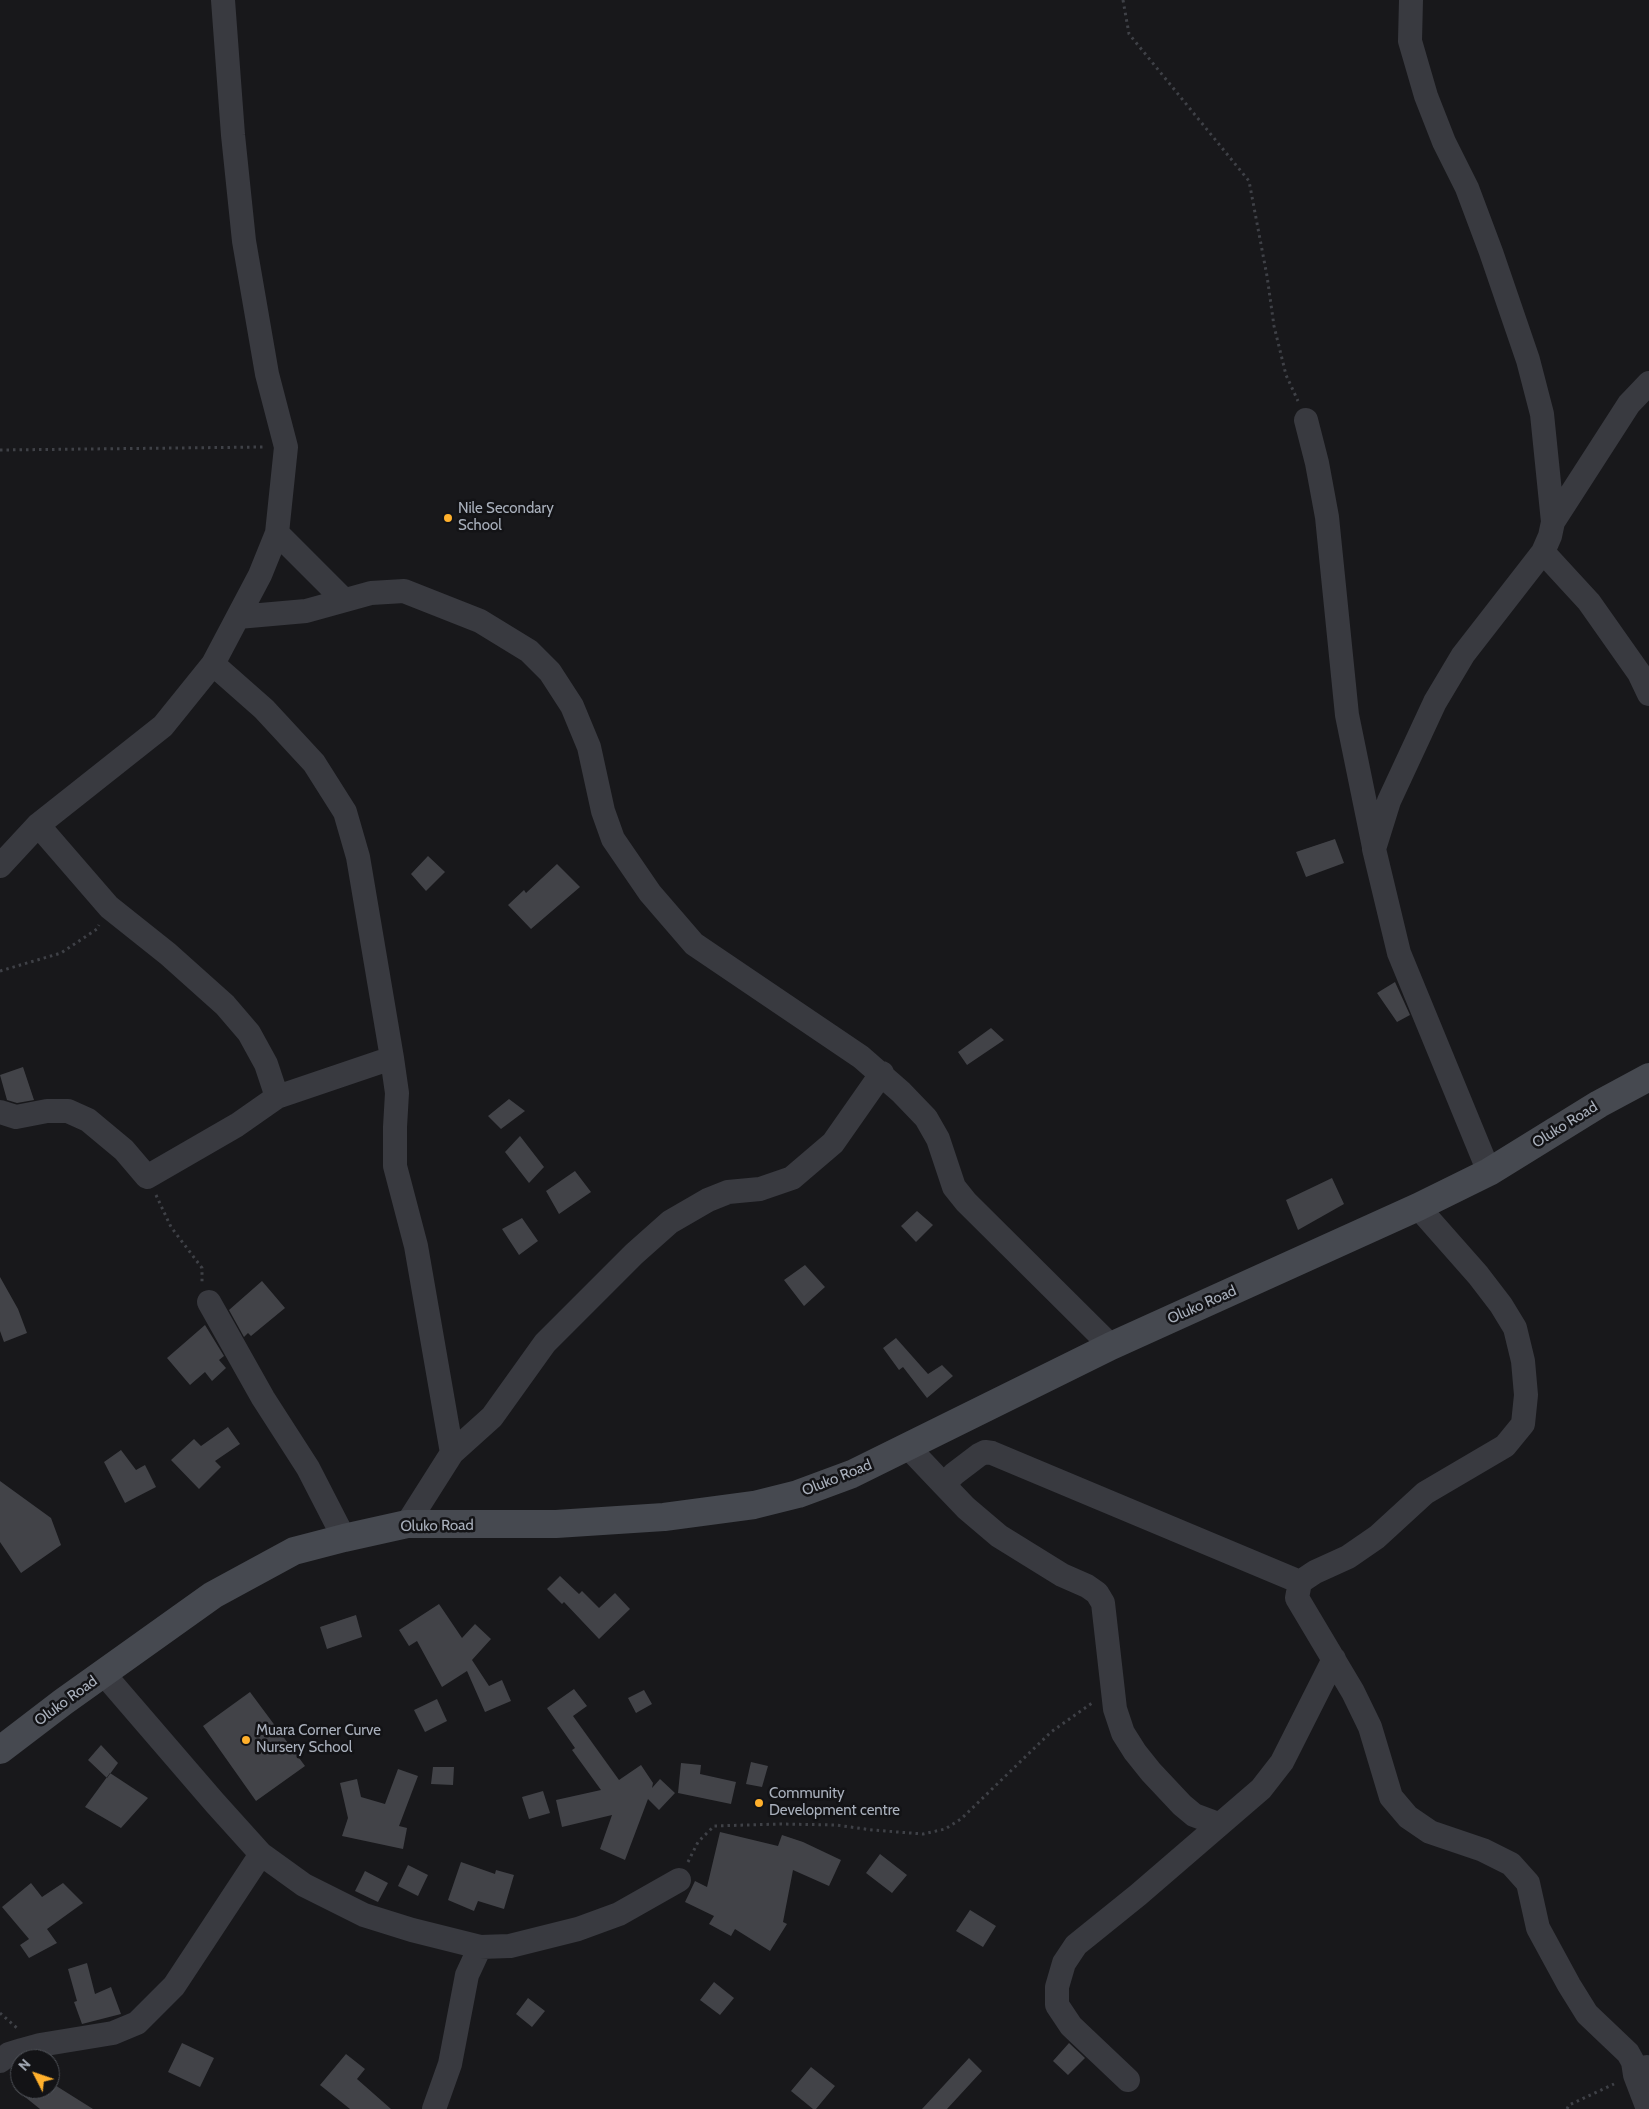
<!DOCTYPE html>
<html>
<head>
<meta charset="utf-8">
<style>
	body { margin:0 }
	#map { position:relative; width:1649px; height:2109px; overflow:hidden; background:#18181b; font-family:Cabin,sans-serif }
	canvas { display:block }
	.north { position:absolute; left:10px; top:2049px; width:50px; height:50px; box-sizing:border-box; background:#131316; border:1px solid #4f5258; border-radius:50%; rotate:311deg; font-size:14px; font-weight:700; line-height:20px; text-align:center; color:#a9b0bc }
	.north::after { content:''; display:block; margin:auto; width:18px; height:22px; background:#ffb02c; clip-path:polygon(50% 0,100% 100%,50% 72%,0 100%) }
</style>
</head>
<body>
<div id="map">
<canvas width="1649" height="2109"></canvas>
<div class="north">N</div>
</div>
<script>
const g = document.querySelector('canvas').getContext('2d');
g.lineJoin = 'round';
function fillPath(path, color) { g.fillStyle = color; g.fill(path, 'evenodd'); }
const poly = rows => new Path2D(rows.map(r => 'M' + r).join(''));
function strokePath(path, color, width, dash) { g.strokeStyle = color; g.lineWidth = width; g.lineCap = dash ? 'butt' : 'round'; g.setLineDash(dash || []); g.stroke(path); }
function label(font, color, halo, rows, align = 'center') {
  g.font = font + ' Cabin,sans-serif'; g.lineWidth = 5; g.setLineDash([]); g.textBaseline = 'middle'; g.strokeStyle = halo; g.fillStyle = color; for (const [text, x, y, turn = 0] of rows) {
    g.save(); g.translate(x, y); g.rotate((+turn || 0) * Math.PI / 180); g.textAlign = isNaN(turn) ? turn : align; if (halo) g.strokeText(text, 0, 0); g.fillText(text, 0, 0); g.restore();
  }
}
fillPath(poly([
	[1335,839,1344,863,1306,877,1296,852],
	[428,856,445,872,426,891,411,874],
	[557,864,580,887,531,929,508,905,524,890,526,893],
	[1395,982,1410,1015,1397,1022,1377,993],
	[991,1028,1004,1040,967,1065,958,1052],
	[23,1067,34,1100,17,1103,7,1100,0,1075],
	[509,1099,525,1111,501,1129,488,1116],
	[520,1136,544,1167,529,1183,505,1152],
	[575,1171,591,1192,559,1214,546,1191],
	[1332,1178,1344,1204,1298,1230,1286,1200],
	[917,1211,933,1225,916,1242,901,1226],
	[522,1218,538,1241,519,1255,502,1229],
	[805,1265,825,1287,804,1306,784,1280],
	[0,1277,18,1309,27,1333,4,1342,0,1331],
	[262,1281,285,1308,251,1336,248,1333,244,1337,229,1310],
	[205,1325,224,1356,219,1360,226,1368,212,1381,205,1372,190,1385,167,1358],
	[896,1338,928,1374,942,1365,953,1376,927,1398,903,1367,899,1370,883,1348],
	[228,1427,240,1444,215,1461,221,1467,199,1489,171,1460,194,1439,201,1446],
	[121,1450,136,1470,145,1465,156,1487,125,1503,104,1462],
	[0,1481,51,1518,61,1545,21,1573,0,1542],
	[560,1576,579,1594,582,1591,599,1608,615,1593,630,1609,599,1639,564,1602,562,1604,547,1589],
	[439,1604,462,1638,475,1624,491,1639,472,1660,489,1686,502,1680,511,1701,485,1712,467,1671,442,1687,417,1641,409,1646,399,1630],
	[356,1615,362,1637,327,1649,320,1627],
	[574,1689,587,1706,573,1716,619,1780,641,1765,653,1783,652,1788,660,1779,675,1793,659,1810,648,1799,625,1860,600,1849,612,1815,562,1827,556,1800,601,1790,572,1750,575,1748,547,1708],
	[644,1690,652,1704,636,1713,628,1698],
	[250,1692,305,1766,256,1801,203,1726],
	[437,1699,447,1721,425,1732,414,1710],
	[101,1745,118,1763,107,1778,88,1760],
	[751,1762,768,1766,762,1787,746,1784],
	[681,1763,701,1765,700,1774,736,1782,731,1804,678,1793],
	[433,1767,454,1767,453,1785,431,1784],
	[398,1769,418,1776,399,1826,407,1828,403,1849,342,1836,348,1818,340,1783,357,1779,361,1797,385,1804],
	[110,1773,148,1798,121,1828,85,1807],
	[543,1791,550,1813,529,1819,522,1797],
	[720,1832,778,1846,782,1835,803,1842,841,1860,829,1886,793,1870,783,1922,787,1924,770,1951,735,1929,731,1936,709,1924,714,1916,685,1902,695,1881,707,1887],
	[880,1854,907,1875,892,1893,866,1873],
	[461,1862,495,1874,496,1870,514,1875,504,1909,478,1901,474,1911,448,1900],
	[408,1865,428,1875,418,1896,398,1886],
	[365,1871,388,1883,378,1902,355,1891],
	[31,1883,42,1897,63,1883,83,1903,47,1929,57,1943,29,1958,20,1945,29,1939,2,1907],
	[970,1910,996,1926,983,1947,956,1931],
	[87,1963,95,1994,111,1987,121,2014,82,2024,74,2002,77,2001,68,1969],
	[714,1982,734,1998,720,2015,700,2000],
	[528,1998,545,2011,532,2027,516,2014],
	[182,2043,214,2058,200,2087,168,2072],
	[1069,2043,1085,2058,1068,2075,1053,2061],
	[346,2054,365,2069,357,2079,391,2109,350,2109,320,2085],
	[969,2058,982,2071,947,2109,922,2109],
	[811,2067,835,2086,816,2109,813,2109,791,2091],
	[50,2082,93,2109,40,2109,15,2089,50,2089]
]), '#424348');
strokePath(poly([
	[1123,0,1129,34,1249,181,1267,276,1274,326,1286,375,1298,401],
	[0,450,264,447],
	[0,971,61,953,97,929,99,925],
	[156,1195,171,1227,202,1268,202,1283],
	[688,1862,698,1842,714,1826,780,1824,836,1825,872,1830,923,1834,945,1829,961,1819,1051,1732,1092,1703],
	[0,2013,17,2028],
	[1567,2109,1569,2105,1614,2084]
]), '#3f4147', 3, [2.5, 4]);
strokePath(poly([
	[1411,0,1410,41,1426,96,1444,142,1467,188,1491,252,1528,360,1542,414,1553,522,1550,536,1543,552,1463,655,1435,702,1389,801,1374,849,1399,953,1489,1172],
	[1306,420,1317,463,1327,517,1347,715,1374,847],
	[1553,522,1629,404,1649,383],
	[277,533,344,600],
	[1543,552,1589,602,1639,673,1649,694],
	[238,617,306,611,371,593,404,591,480,621,529,651,550,672,572,706,589,747,603,811,613,839,650,893,694,944,861,1057,901,1092,926,1118,938,1139,954,1187,966,1202,1111,1346],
	[213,664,264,709,314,763,345,812,358,857,392,1058],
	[38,825,109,907,168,954,225,1005,249,1033,266,1064,277,1097],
	[0,866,38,825,163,726,213,664,260,575,277,533,286,447,267,374,244,241,233,135,223,0],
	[0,1112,16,1117,47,1111,68,1111,88,1120,124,1150,147,1177,237,1125,277,1097,392,1058,397,1093,395,1127,395,1166,416,1246,452,1453,407,1524],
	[1418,1207,1478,1275,1501,1305,1515,1328,1523,1361,1526,1395,1523,1424,1505,1446,1425,1493,1377,1537,1348,1557,1315,1572,1300,1582,1297,1598,1353,1692,1370,1727,1391,1797,1408,1817,1430,1832,1483,1850,1511,1864,1528,1883,1538,1928,1569,1985,1587,2014,1628,2053,1633,2062,1635,2075],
	[209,1302,263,1398,308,1468,344,1538],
	[907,1446,944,1485,954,1474,979,1455,985,1452,992,1453,1300,1582],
	[452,1453,492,1417,545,1343,634,1254,670,1222,708,1200,728,1192,760,1189,792,1178,833,1143,882,1073],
	[944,1485,966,1508,999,1536,1062,1575,1087,1586,1097,1593,1103,1603,1115,1709,1123,1733,1135,1752,1151,1772,1182,1805,1194,1815,1218,1824],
	[103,1673,215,1803,261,1854,304,1885,364,1915,412,1930,480,1947],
	[0,2061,9,2054,22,2050,40,2045,113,2033,137,2023,174,1986,261,1854],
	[1647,2067,1635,2075,1648,2109],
	[1128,2080,1071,2026,1057,2005,1057,1987,1064,1963,1076,1945,1138,1895,1261,1789,1282,1762,1334,1659],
	[434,2109,450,2064,467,1975,480,1947,510,1946,578,1929,619,1914,679,1880]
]), '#393a40', 24);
strokePath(poly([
	[0,1750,63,1702,213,1595,294,1551,344,1538,407,1524,556,1524,664,1517,754,1505,798,1494,852,1474,1111,1346,1418,1207,1489,1172,1599,1104,1649,1077]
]), '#464950', 28);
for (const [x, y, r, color] of [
	[448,518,5,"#ffb02c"],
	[246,1740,5,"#ffb02c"],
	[759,1803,5,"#ffb02c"]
]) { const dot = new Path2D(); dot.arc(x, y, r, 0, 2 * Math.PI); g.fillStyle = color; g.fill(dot); strokePath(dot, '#131316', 2); }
label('15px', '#a9b0bc', '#131316', [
	["Nile Secondary",458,509],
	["School",458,526],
	["Muara Corner Curve",256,1731],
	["Nursery School",256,1748],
	["Community",769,1794],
	["Development centre",769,1811]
], 'left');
label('15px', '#a9b0bc', '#131316', [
	["Oluko Road",1565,1125,-32],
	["Oluko Road",1202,1305,-24],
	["Oluko Road",837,1478,-22],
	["Oluko Road",437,1526,-1],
	["Oluko Road",66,1701,-36]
]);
</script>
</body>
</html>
